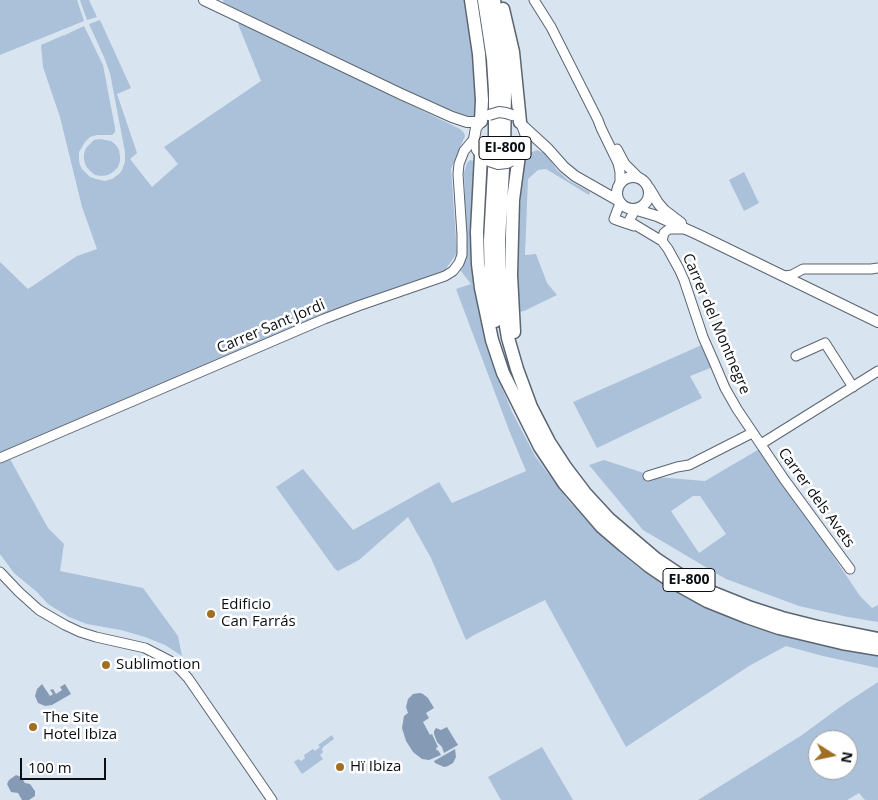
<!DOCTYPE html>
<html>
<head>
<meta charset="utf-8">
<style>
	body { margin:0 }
	#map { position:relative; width:878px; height:800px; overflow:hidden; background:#d9e4f1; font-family:"Open Sans",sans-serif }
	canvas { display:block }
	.north { position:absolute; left:808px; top:730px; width:50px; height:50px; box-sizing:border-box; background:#fff; border:1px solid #9d9fa1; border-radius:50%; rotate:100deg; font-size:14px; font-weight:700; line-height:20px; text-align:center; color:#0b0f13 }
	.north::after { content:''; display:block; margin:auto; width:18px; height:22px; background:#a06f24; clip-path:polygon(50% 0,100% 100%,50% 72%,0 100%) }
	.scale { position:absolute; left:20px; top:758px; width:86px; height:22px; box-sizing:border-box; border:2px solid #0b0f13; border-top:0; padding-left:6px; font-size:15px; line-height:18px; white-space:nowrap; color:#0b0f13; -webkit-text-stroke:4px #fff; paint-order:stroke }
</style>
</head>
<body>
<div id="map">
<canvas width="878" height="800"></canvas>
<div class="north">N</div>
<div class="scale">100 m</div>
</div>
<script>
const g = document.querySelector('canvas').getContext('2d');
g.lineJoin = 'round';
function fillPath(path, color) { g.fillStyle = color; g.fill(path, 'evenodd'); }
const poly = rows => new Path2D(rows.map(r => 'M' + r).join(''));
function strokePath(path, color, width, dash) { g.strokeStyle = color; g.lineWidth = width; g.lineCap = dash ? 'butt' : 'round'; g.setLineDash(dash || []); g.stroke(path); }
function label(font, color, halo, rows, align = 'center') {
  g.font = font + ' "Open Sans",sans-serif'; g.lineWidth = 5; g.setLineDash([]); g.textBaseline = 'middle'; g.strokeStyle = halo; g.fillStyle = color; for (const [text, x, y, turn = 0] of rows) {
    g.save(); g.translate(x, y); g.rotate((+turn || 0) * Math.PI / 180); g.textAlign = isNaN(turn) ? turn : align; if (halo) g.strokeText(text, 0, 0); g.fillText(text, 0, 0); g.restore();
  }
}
fillPath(poly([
	[0,0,77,0,84,21,0,55],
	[80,0,89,0,97,17,87,20],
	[223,0,466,0,477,81,476,110,474,118,469,119,448,111,224,4],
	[100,20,131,88,117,94,137,153,130,159,152,187,178,164,164,147,261,81,238,24,241,22,460,129,464,133,465,136,451,169,457,253,443,273,0,455,0,262,28,289,77,256,97,249,82,207,60,117,43,67,41,45,64,35,65,36,65,35,84,26,103,65,115,128,115,132,112,135,97,135,90,137,85,142,79,152,79,160,80,165,82,169,90,177,96,179,105,181,112,179,119,174,122,170,125,162,125,152,110,73,104,57,89,24],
	[100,139,111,141,116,145,119,150,120,156,120,161,118,167,113,172,108,175,101,176,95,175,90,171,86,166,84,160,84,154,86,148,94,140],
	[537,150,546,154,557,170,568,180,590,192,589,195,546,169,538,170,528,179,525,255,536,254,547,283,557,295,524,311,517,312,517,270,522,171,526,159,530,153],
	[470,160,475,161,472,242,471,242,471,244,472,245,475,284,473,285,474,287,475,287,491,355,501,385,512,412,535,456,567,499,597,532,638,567,668,586,703,606,748,625,832,647,878,656,878,668,823,656,786,646,749,666,626,747,545,600,474,635,466,640,431,558,408,517,359,560,338,571,335,569,276,487,303,469,353,530,439,482,452,503,526,471,509,430,456,289,471,284,460,270,464,264,467,254,467,243,463,197,465,196,464,173,467,163],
	[744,172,759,203,744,211,729,180],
	[704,344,713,367,690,376,702,398,597,448,573,402],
	[761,448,860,596,872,608,878,605,878,622,848,617,799,606,726,579,643,530,589,465,604,460,656,477,705,481],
	[693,496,700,496,726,534,699,553,671,511],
	[10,459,48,528,64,544,60,571,143,588,178,636,182,656,165,645,145,637,121,630,87,624,69,617,48,604,37,592,14,573,0,554,0,463],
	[878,682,878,800,865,800,859,793,847,800,698,800,802,735,840,707],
	[818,740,848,740,848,770,818,770],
	[332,735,334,739,323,747,322,750,323,752,320,755,323,759,302,774,294,762,298,759,301,761,305,758,304,755,313,749,315,751,320,747,318,745],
	[542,747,573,800,501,800,488,777]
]), '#abc0d9');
fillPath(poly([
	[42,684,50,696,53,694,50,690,53,689,56,694,62,690,60,687,65,684,71,694,52,705,45,706,38,703,35,696,37,689],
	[420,693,423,694,428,698,434,708,426,713,429,718,423,722,430,735,432,734,438,747,436,748,437,751,438,750,441,755,429,760,422,759,413,752,406,741,402,728,404,716,408,713,406,707,408,699,413,694],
	[447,727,458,745,444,753,442,747,437,742,434,734,434,731,436,728,441,730],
	[455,749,456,757,453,763,448,766,444,767,435,763,434,761],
	[16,775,21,777,25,783,30,784,35,791,35,796,29,800,22,800,18,793,11,792,7,784,9,780]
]), '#859bb5');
const minor = poly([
	[534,0,551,27,598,120,601,128,618,163,620,172,620,183],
	[617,149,625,164,639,178],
	[620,203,614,219,622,222,634,226],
	[635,210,630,219,632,223,662,241,668,249,679,269,684,280,703,337,714,362,725,388,737,409,784,479,850,569],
	[662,241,664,233,669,229,684,229],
	[785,276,792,275,803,269,871,269,878,268],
	[796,356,825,343,853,387],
	[761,444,878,371],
	[0,458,324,319,358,306,445,276,453,271,459,263,462,255,462,235,458,174,459,164,464,151,474,139],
	[648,476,677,467,689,465,752,433],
	[0,572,19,592,39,610,65,625,80,632,96,637,145,648,174,663,188,678,272,800]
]);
const major = poly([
	[204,0,401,94,452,117,467,122,480,122],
	[482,120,476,128,474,139,477,150,485,159],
	[523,126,548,149,564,167,575,176,619,201],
	[513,160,519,155,524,146,526,136,522,125],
	'617 193a16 16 0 1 1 32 0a16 16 0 1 1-32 0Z',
	[649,188,658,203,664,210,681,223],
	[637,210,657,216,699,235,878,322]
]);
const highway = poly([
	[471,0,479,54,482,100,481,121],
	[484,0,493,59,495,91,495,152,490,240,491,288,495,321],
	[494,0,503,59,505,93,504,151,499,240,499,268,503,308,508,338,517,369,531,407,549,442,566,468,585,493,609,519,656,559,677,573,711,592,751,608,782,618,818,627,878,639],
	[503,9,513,52,520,122],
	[481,155,477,232,478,264,481,288,492,340,503,373,540,447,564,483,577,498,602,527,623,545,649,566,671,581,707,601,747,617,779,628,842,643,878,649],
	[514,332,511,275,512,236,513,200,519,155]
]);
strokePath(minor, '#5b6570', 11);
strokePath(major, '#5b6570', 12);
strokePath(highway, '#5b6570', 15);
strokePath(minor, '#fff', 9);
strokePath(major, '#fff', 10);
strokePath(highway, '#fff', 12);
const majorBridge = poly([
	[489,115,499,112,506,113,512,115],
	[489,161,498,164,507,163,511,161]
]);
strokePath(majorBridge, '#5b6570', 12, []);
strokePath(majorBridge, '#fff', 10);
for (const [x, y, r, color] of [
	[211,614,5,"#a06f24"],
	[106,665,5,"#a06f24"],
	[33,727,5,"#a06f24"],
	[340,767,5,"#a06f24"]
]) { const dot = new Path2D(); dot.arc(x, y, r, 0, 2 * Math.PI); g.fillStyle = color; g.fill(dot); strokePath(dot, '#fff', 2); }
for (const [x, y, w] of [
	[505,148,52],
	[689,580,52]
]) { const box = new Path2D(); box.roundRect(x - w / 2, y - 11.5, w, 23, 4); g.fillStyle = '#fff'; g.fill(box); strokePath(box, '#0b0f13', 1); }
label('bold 14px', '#0b0f13', null, [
	["EI-800",505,148],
	["EI-800",689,580]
]);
label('15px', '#0b0f13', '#fff', [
	["Carrer del Montnegre",716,324,67],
	["Carrer Sant Jordi",271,327,-23],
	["Carrer dels Avets",816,498,54]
]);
label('15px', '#0b0f13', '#fff', [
	["Edificio",221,605],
	["Can Farrás",221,622],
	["Sublimotion",116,665],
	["The Site",43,718],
	["Hotel Ibiza",43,735],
	["Hï Ibiza",350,767]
], 'left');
</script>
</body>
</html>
